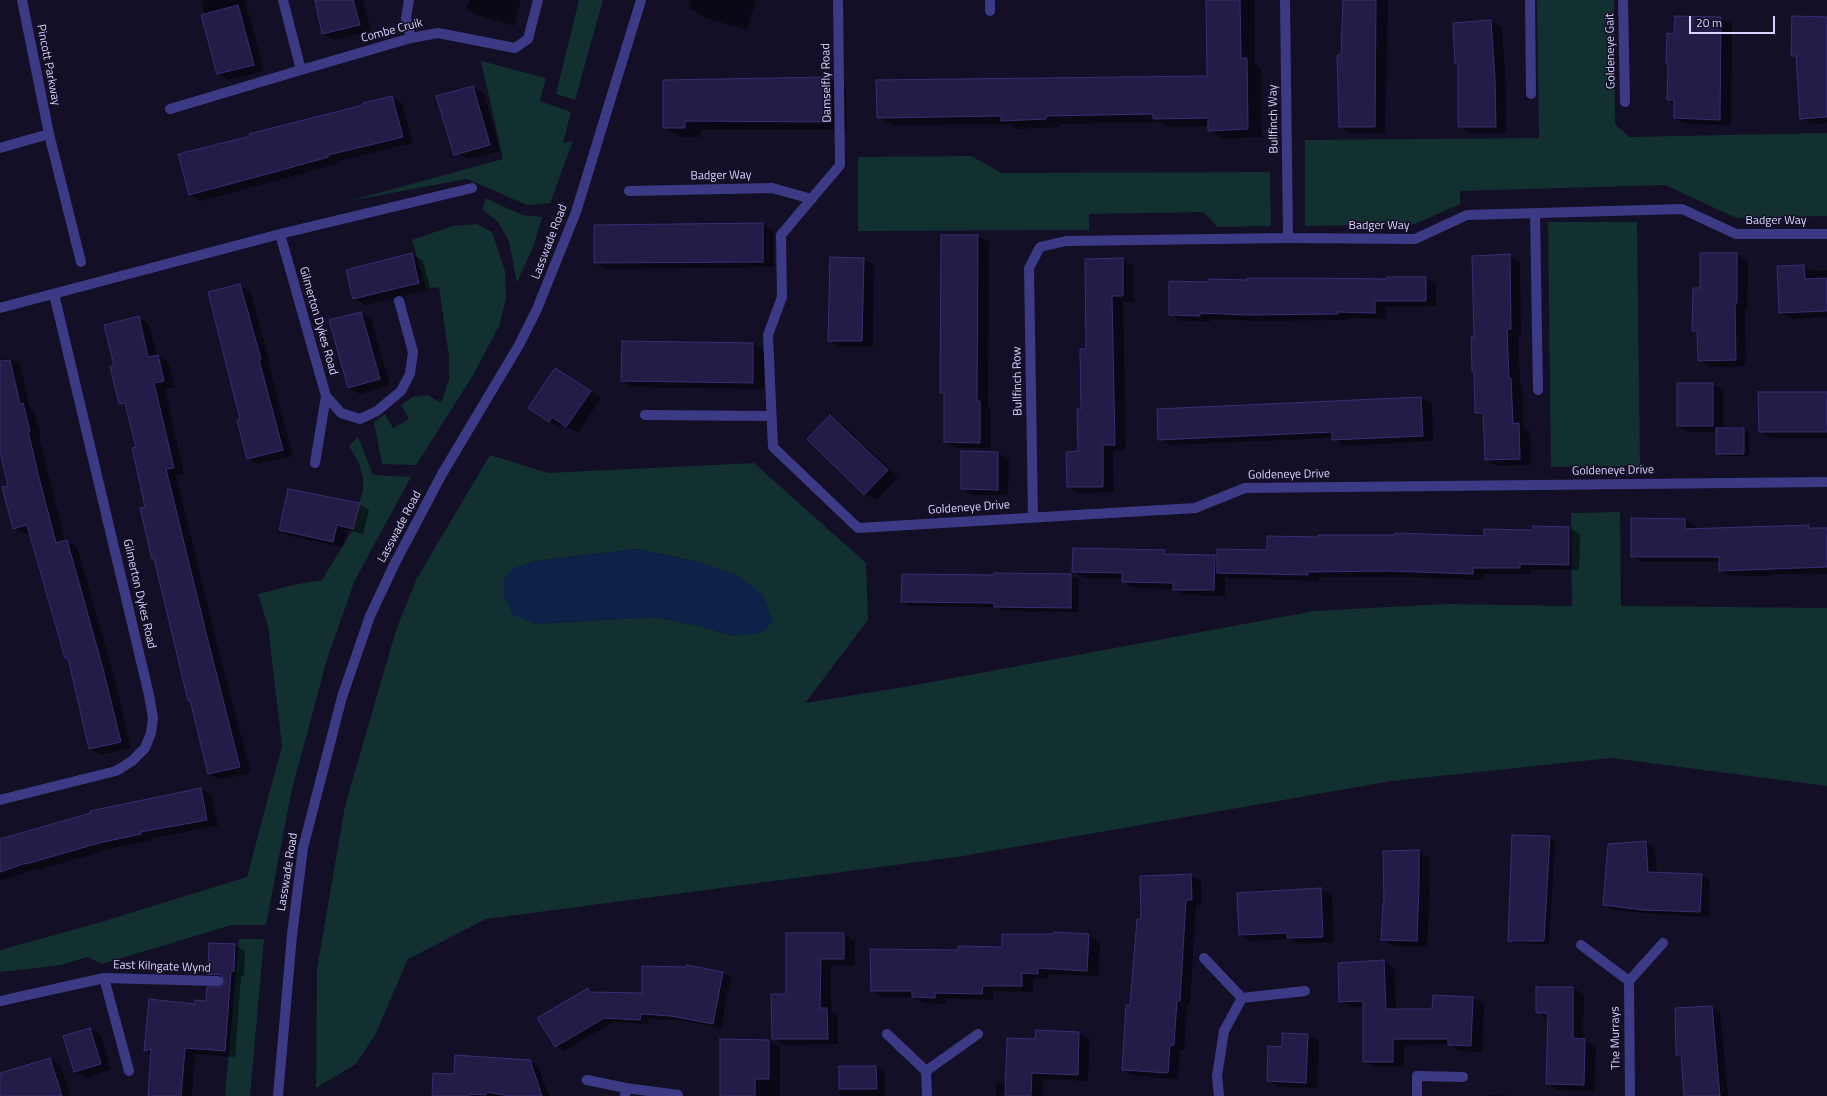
<!DOCTYPE html>
<html>
<head>
<meta charset="utf-8">
<style>
	body { margin:0 }
	#map { position:relative; width:1827px; height:1096px; overflow:hidden; background:#130f26; font-family:"Titillium Web",sans-serif }
	canvas { display:block }
	.scale { position:absolute; left:1689px; top:16px; width:86px; height:18px; box-sizing:border-box; border:2px solid #d9d4ff; border-top:0; padding-left:5px; font-size:12px; line-height:14px; white-space:nowrap; color:#d9d4ff; -webkit-text-stroke:3px #130f26; paint-order:stroke }
</style>
</head>
<body>
<div id="map">
<canvas width="1827" height="1096"></canvas>
<div class="scale">20 m</div>
</div>
<script>
const g = document.querySelector('canvas').getContext('2d');
g.lineJoin = 'round';
function fillPath(path, color) { g.fillStyle = color; g.fill(path, 'evenodd'); }
const poly = rows => new Path2D(rows.map(r => 'M' + r).join(''));
function strokePath(path, color, width, dash) { g.strokeStyle = color; g.lineWidth = width; g.lineCap = dash ? 'butt' : 'round'; g.setLineDash(dash || []); g.stroke(path); }
function label(font, color, halo, rows, align = 'center') {
  g.font = font + ' "Titillium Web",sans-serif'; g.lineWidth = 3; g.setLineDash([]); g.textBaseline = 'middle'; g.strokeStyle = halo; g.fillStyle = color; for (const [text, x, y, turn = 0] of rows) {
    g.save(); g.translate(x, y); g.rotate((+turn || 0) * Math.PI / 180); g.textAlign = isNaN(turn) ? turn : align; if (halo) g.strokeText(text, 0, 0); g.fillText(text, 0, 0); g.restore();
  }
}
fillPath(poly([
	[579,0,603,0,575,100,556,94],
	[1537,0,1614,0,1615,124,1629,137,1827,133,1827,216,1736,218,1665,185,1460,191,1460,204,1415,224,1305,226,1305,140,1539,138],
	[481,61,546,78,540,101,571,112,563,143,573,141,550,203,527,205,467,179,349,201,503,159],
	[971,156,1002,173,1270,172,1271,226,1218,227,1203,212,1089,214,1089,230,858,231,858,157],
	[485,198,522,215,542,217,535,242,517,283,509,241,498,222,483,210],
	[1548,222,1637,222,1640,466,1551,467],
	[477,224,492,232,505,271,506,297,500,324,472,377,416,465,382,464,374,422,385,414,393,428,409,419,401,405,413,397,428,395,441,403,449,380,449,357,439,287,426,289,412,240,452,226],
	[358,437,373,475,411,477,355,580,327,659,291,793,266,925,232,925,102,964,88,957,61,965,0,972,0,950,98,923,247,877,282,746,268,626,258,594,297,584,322,580,353,529,359,504,363,490,363,478,359,463,349,446],
	[490,455,548,473,754,463,866,563,868,620,805,703,910,686,1314,611,1447,604,1572,606,1571,513,1620,512,1621,606,1827,608,1827,786,1611,758,1392,781,963,856,486,919,408,959,375,1035,356,1064,316,1088,317,969,345,806,396,630,416,580],
	[637,549,695,561,737,575,735,636,696,625,653,617,535,624,504,580,513,569,535,561],
	[239,939,264,939,250,1096,225,1096]
]), '#12302f');
fillPath(poly([
	[637,549,695,561,737,575,763,595,773,621,763,633,735,636,696,625,653,617,535,624,512,614,504,595,504,580,513,569,535,561]
]), '#0c2248');
fillPath(poly([
	[201,0,245,0,264,71,229,80,218,74,203,15,205,15],
	[316,0,363,0,371,31,334,40,323,34],
	[469,0,521,0,514,26,477,15,466,9],
	[691,0,756,0,747,30,705,18,689,8],
	[1207,0,1254,0,1255,64,1261,68,1262,137,1224,139,1209,130,1209,126,1168,127,1160,122,1060,124,1060,127,1017,129,1009,124,893,125,878,117,1208,77],
	[1343,0,1388,0,1385,133,1351,133,1340,127,1338,56,1342,56],
	[1721,18,1732,24,1731,125,1686,124,1675,118,1675,104,1668,100,1675,35],
	[1827,18,1827,123,1812,124,1801,118,1798,59,1792,56],
	[1491,21,1502,28,1506,85,1506,133,1470,133,1459,126,1459,65,1456,63,1454,24],
	[829,78,846,88,847,130,701,130,701,137,681,137,664,128,664,81],
	[473,87,484,93,500,151,474,158,465,158,454,152],
	[391,97,402,103,413,143,338,161,339,163,301,174,201,201,190,194,251,137,364,106],
	[763,224,774,231,774,267,606,269,595,263],
	[978,236,989,242,988,407,991,409,991,448,956,448,945,442,945,395,941,392],
	[412,254,423,261,430,289,365,305,354,299],
	[1701,254,1737,254,1748,261,1747,309,1745,309,1746,366,1710,367,1699,360,1698,333,1693,331,1701,289],
	[1509,255,1520,262,1521,335,1518,335,1520,385,1522,386,1523,427,1530,431,1531,465,1497,466,1486,460,1484,417,1476,413,1475,338],
	[863,259,874,265,873,347,840,347,829,340],
	[1122,259,1133,266,1134,302,1123,302,1126,450,1113,451,1114,492,1078,493,1068,487,1079,452,1087,349],
	[1804,266,1812,271,1827,270,1827,317,1791,319,1780,313],
	[1425,278,1436,284,1436,306,1386,307,1386,319,1349,318,1349,320,1260,321,1210,319,1210,322,1181,321,1170,314,1209,283],
	[239,285,250,291,271,366,269,366,293,456,258,464,248,458,241,420],
	[360,313,371,319,390,385,360,394,349,388,330,321],
	[138,318,149,324,157,355,168,362,175,387,165,389,184,474,176,475,217,644,251,773,220,780,209,774,191,702,188,700,155,559,153,558,137,448,127,407,120,403,115,366],
	[753,344,764,350,764,389,633,387,622,380],
	[9,358,20,364,30,408,34,411,41,437,39,437,65,541,77,547,114,676,131,748,101,755,90,749,69,660,66,658,31,533,25,534,14,528,10,486,0,449,0,360],
	[566,376,601,398,578,433,563,424,560,427,549,421],
	[1712,384,1723,390,1723,429,1744,429,1749,432,1749,456,1723,456,1717,453,1717,432,1689,432,1678,426],
	[1827,393,1827,438,1771,438,1760,431],
	[1421,398,1432,404,1433,441,1344,446,1333,438,1170,445,1159,439],
	[830,416,841,423,898,477,876,500,865,494],
	[998,453,1009,459,1008,495,973,495,962,489],
	[359,504,369,510,363,534,347,530,343,547,290,536,280,530],
	[1685,520,1696,526,1696,530,1809,526,1815,529,1827,529,1827,574,1770,574,1770,576,1731,576,1720,570,1720,562,1643,562,1632,556],
	[1569,528,1580,534,1579,570,1531,570,1531,574,1484,574,1484,580,1399,577,1319,577,1319,581,1229,578,1225,576,1225,596,1185,595,1174,589,1134,588,1123,582,1123,579,1084,578,1073,572,1074,549,1165,551,1173,555,1215,556,1218,558,1268,551,1485,537],
	[903,575,1071,575,1079,579,1078,612,1002,611,996,607,910,606,902,602],
	[201,789,212,795,218,826,151,838,152,840,110,849,38,870,36,869,0,881,0,841,92,814,91,812],
	[1549,837,1555,840,1549,944,1514,943,1509,940],
	[1646,842,1655,848,1657,874,1701,875,1710,880,1709,917,1653,914,1614,910,1604,905,1609,844],
	[1418,851,1429,858,1430,892,1427,947,1393,946,1382,939],
	[1191,875,1201,881,1202,905,1196,905,1190,1006,1187,1006,1184,1050,1180,1050,1178,1079,1134,1076,1123,1070,1142,920,1141,877],
	[1321,889,1332,895,1334,942,1299,944,1292,939,1251,941,1240,935,1286,890],
	[1055,933,1089,935,1100,942,1098,976,1048,974,1048,979,1033,979,1033,992,993,991,993,1000,946,998,946,1004,924,1003,913,997,883,997,872,991,959,951,1003,948,1055,935],
	[844,934,855,941,855,965,831,965,831,1011,838,1015,838,1044,784,1045,773,1038,787,995],
	[234,945,245,951,244,976,241,976,235,1057,195,1054,192,1096,149,1096,152,1055,145,1050,196,1005,207,1002,221,988,226,982,225,980,219,980,209,974],
	[1383,961,1394,968,1396,1010,1433,1010,1473,998,1484,1004,1482,1052,1460,1051,1449,1044,1404,1045,1404,1067,1375,1067,1364,1061,1364,1007,1351,1007,1340,1001],
	[722,973,731,977,721,1028,680,1020,649,1019,648,1024,613,1022,564,1051,555,1046,588,989,596,993,643,994],
	[1573,988,1584,995,1583,1040,1596,1046,1594,1091,1558,1090,1547,1083,1549,1019,1537,1012],
	[1712,1007,1720,1012,1728,1096,1685,1096,1682,1058,1677,1055],
	[90,1029,101,1035,111,1070,86,1078,75,1072],
	[1079,1033,1090,1039,1088,1081,1043,1079,1042,1096,996,1096,996,1083,1007,1084,1036,1040],
	[1308,1035,1319,1041,1317,1088,1279,1087,1268,1081,1283,1048],
	[769,1041,780,1047,780,1096,719,1096,719,1086],
	[50,1059,61,1065,70,1096,0,1096,0,1074],
	[529,1061,538,1066,549,1096,433,1096,455,1075],
	[840,1067,876,1067,885,1072,885,1096,840,1096],
	[1486,1095,1520,1096,1486,1096]
]), '#0007');
const building = poly([
	[315,0,353,0,360,25,322,34,315,0],
	[1206,0,1240,0,1241,58,1247,58,1248,129,1208,131,1208,118,1153,119,1153,114,1046,116,1046,119,1001,121,1001,116,877,118,876,80,1207,76,1206,0],
	[1343,0,1376,0,1375,127,1339,127,1337,55,1341,55,1343,0],
	[238,5,254,65,217,74,201,15,238,5],
	[1675,16,1721,17,1720,120,1674,118,1674,100,1667,100,1668,64,1666,64,1667,33,1674,34,1675,16],
	[1792,16,1827,17,1827,117,1800,119,1796,56,1791,56,1792,16],
	[1491,20,1495,79,1496,127,1458,127,1458,64,1455,64,1453,23,1491,20],
	[830,77,831,122,685,121,685,128,663,128,663,80,830,77],
	[473,86,490,145,454,155,436,96,473,86],
	[392,96,403,137,328,155,328,157,289,168,189,195,178,154,250,136,249,134,363,105,363,103,392,96],
	[763,223,763,262,594,263,594,225,763,223],
	[941,235,978,235,977,401,980,401,980,443,944,442,944,393,940,393,941,235],
	[412,253,419,283,353,299,346,270,412,253],
	[1700,253,1737,253,1737,303,1735,303,1736,360,1698,361,1697,331,1692,331,1693,288,1700,288,1700,253],
	[1510,254,1511,329,1507,329,1509,378,1511,378,1513,424,1519,423,1520,459,1485,460,1483,413,1475,413,1474,371,1472,371,1471,337,1474,337,1472,256,1510,254],
	[830,257,864,258,862,341,828,341,830,257],
	[1123,258,1123,296,1112,296,1115,445,1103,445,1103,487,1067,487,1066,452,1078,451,1077,409,1081,409,1080,349,1086,349,1085,259,1123,258],
	[1804,265,1805,279,1827,278,1827,311,1779,313,1777,266,1804,265],
	[1387,277,1426,277,1426,301,1375,301,1375,313,1338,312,1338,314,1248,315,1200,313,1200,316,1169,315,1169,281,1208,282,1208,279,1247,280,1247,278,1303,278,1387,279,1387,277],
	[240,284,261,359,259,360,283,450,247,459,237,420,240,419,208,292,240,284],
	[361,312,380,379,348,388,329,320,361,312],
	[139,316,148,357,158,355,164,381,154,383,174,468,166,469,207,637,240,767,208,774,190,700,188,701,154,558,152,559,140,508,145,507,132,448,136,447,125,403,119,404,110,366,114,366,104,325,139,316],
	[622,341,753,343,753,383,621,381,622,341],
	[10,360,20,404,23,403,30,431,28,431,39,478,56,543,67,540,103,669,121,742,89,749,68,658,65,658,27,525,13,529,2,487,8,486,0,451,0,361,10,360],
	[555,368,591,391,566,427,552,417,549,422,528,408,555,368],
	[1677,383,1713,383,1713,426,1677,426,1677,383],
	[1758,392,1827,392,1827,432,1759,432,1758,392],
	[1421,397,1423,436,1332,440,1332,432,1158,440,1157,409,1421,397],
	[830,415,888,470,864,495,807,439,830,415],
	[1716,428,1744,428,1744,454,1716,454,1716,428],
	[961,451,998,452,998,490,961,489,961,451],
	[288,489,360,503,353,529,337,525,333,542,279,530,288,489],
	[1631,518,1685,519,1685,529,1809,525,1809,528,1827,528,1827,567,1719,571,1719,557,1631,557,1631,518],
	[1533,526,1569,527,1569,565,1520,564,1520,568,1473,568,1473,574,1387,571,1308,572,1308,575,1217,573,1217,549,1267,550,1267,536,1318,537,1318,535,1395,535,1395,533,1484,536,1484,529,1533,530,1533,526],
	[1073,548,1165,550,1165,554,1215,555,1214,590,1173,590,1173,583,1122,582,1122,573,1072,572,1073,548],
	[994,573,1071,574,1071,608,994,607,994,603,901,602,902,574,994,575,994,573],
	[201,788,207,820,141,832,141,834,99,843,26,864,26,863,0,872,0,839,91,813,90,811,201,788],
	[1512,835,1550,836,1544,941,1508,941,1512,835],
	[1646,841,1648,872,1702,874,1700,912,1643,910,1603,905,1608,844,1646,841],
	[1419,850,1419,885,1417,941,1381,940,1383,903,1384,903,1383,851,1419,850],
	[1191,874,1192,900,1186,900,1180,1001,1177,1001,1174,1045,1170,1045,1168,1073,1122,1070,1126,1005,1130,1005,1137,919,1141,919,1140,876,1191,874],
	[1321,888,1323,937,1287,938,1287,933,1239,935,1237,893,1321,888],
	[1054,932,1089,934,1087,971,1038,968,1038,974,1022,973,1022,986,983,986,982,994,935,993,935,998,912,997,912,991,871,991,870,949,958,950,958,946,1002,947,1002,934,1054,934,1054,932],
	[786,933,844,933,844,959,821,959,820,1008,827,1008,828,1039,772,1039,771,994,786,994,786,933],
	[209,943,235,944,234,971,231,971,225,1051,185,1048,181,1096,148,1096,151,1049,144,1051,149,999,195,1004,195,1000,206,1001,207,987,221,987,224,982,221,975,208,974,209,943],
	[1384,960,1386,1009,1432,1009,1433,995,1473,997,1471,1046,1448,1045,1448,1039,1393,1039,1393,1062,1363,1062,1363,1001,1339,1002,1338,963,1384,960],
	[687,965,723,972,713,1024,671,1016,641,1014,640,1020,604,1018,555,1047,537,1018,588,988,590,992,642,993,642,966,686,967,687,965],
	[1536,987,1573,987,1573,1038,1585,1039,1584,1085,1546,1084,1548,1013,1536,1013,1536,987],
	[1712,1006,1720,1096,1684,1096,1681,1055,1676,1055,1675,1008,1712,1006],
	[90,1028,101,1064,74,1072,63,1036,90,1028],
	[1036,1030,1079,1032,1078,1075,1032,1073,1031,1096,1005,1096,1007,1038,1035,1039,1036,1030],
	[1282,1033,1308,1034,1306,1083,1267,1081,1268,1046,1282,1047,1282,1033],
	[720,1039,769,1040,769,1079,755,1079,755,1096,720,1096,720,1039],
	[455,1055,530,1060,542,1096,510,1096,486,1092,486,1095,470,1094,470,1096,432,1096,433,1073,454,1074,455,1055],
	[50,1058,62,1096,0,1096,0,1073,50,1058],
	[839,1066,876,1066,877,1089,839,1089,839,1066]
]);
fillPath(building, '#241b47');
strokePath(building, '#3b2d73', 1);
strokePath(poly([
	[409,0,406,18,411,38],
	[990,0,990,11]
]), '#3d3a85', 10);
strokePath(poly([
	[22,0,49,134,81,262],
	[283,0,301,70,411,38,438,33,515,48,528,39,538,0],
	[838,0,840,165,781,235,782,297,768,335,773,447,858,528,1195,508,1245,488,1827,482],
	[1285,0,1288,238],
	[1530,0,1531,94],
	[1623,0,1625,102],
	[170,109,301,70],
	[0,148,49,134],
	[629,191,772,188,812,199],
	[1535,213,1538,390],
	[280,234,326,396,341,413,360,419,377,411,401,391,410,374,413,352,399,301],
	[0,308,280,234,472,188],
	[645,415,771,416],
	[315,463,326,396],
	[1033,517,1029,268,1040,247,1066,241,1288,238,1415,239,1467,215,1682,209,1736,234,1827,234],
	[0,800,116,771,132,761,145,748,151,733,153,718,149,695,54,294],
	[1581,945,1629,981],
	[1204,958,1242,998],
	[104,978,129,1071],
	[0,1001,104,978,218,981],
	[887,1034,926,1071],
	[587,1080,626,1088],
	[625,1096,626,1088,678,1095],
	[927,1096,926,1071,978,1034],
	[1219,1096,1217,1076,1224,1031,1242,998,1305,991],
	[1417,1096,1417,1076,1463,1077],
	[1630,1096,1629,981,1663,943]
]), '#3d3a85', 10);
strokePath(poly([
	[278,1096,292,935,303,848,342,697,370,616,394,565,442,474,519,345,537,309,576,212,641,0]
]), '#3d3a85', 10);
label('12px', '#d9d4ff', '#130f26', [
	["Combe Cruik",392,31,-15],
	["Goldeneye Gait",1611,51,-91],
	["Pincott Parkway",48,65,79],
	["Damselfly Road",827,83,-91],
	["Bullfinch Way",1274,119,-91],
	["Badger Way",721,176,-1],
	["Badger Way",1776,221],
	["Badger Way",1379,226],
	["Lasswade Road",550,242,-69],
	["Gilmerton Dykes Road",318,321,74],
	["Bullfinch Row",1018,381,-91],
	["Goldeneye Drive",1613,471,-1],
	["Goldeneye Drive",1289,475,-1],
	["Goldeneye Drive",969,508,-4],
	["Lasswade Road",400,527,-62],
	["Gilmerton Dykes Road",139,594,77],
	["Lasswade Road",288,872,-81],
	["East Kilngate Wynd",162,967,2],
	["The Murrays",1616,1038,-91]
]);
</script>
</body>
</html>
